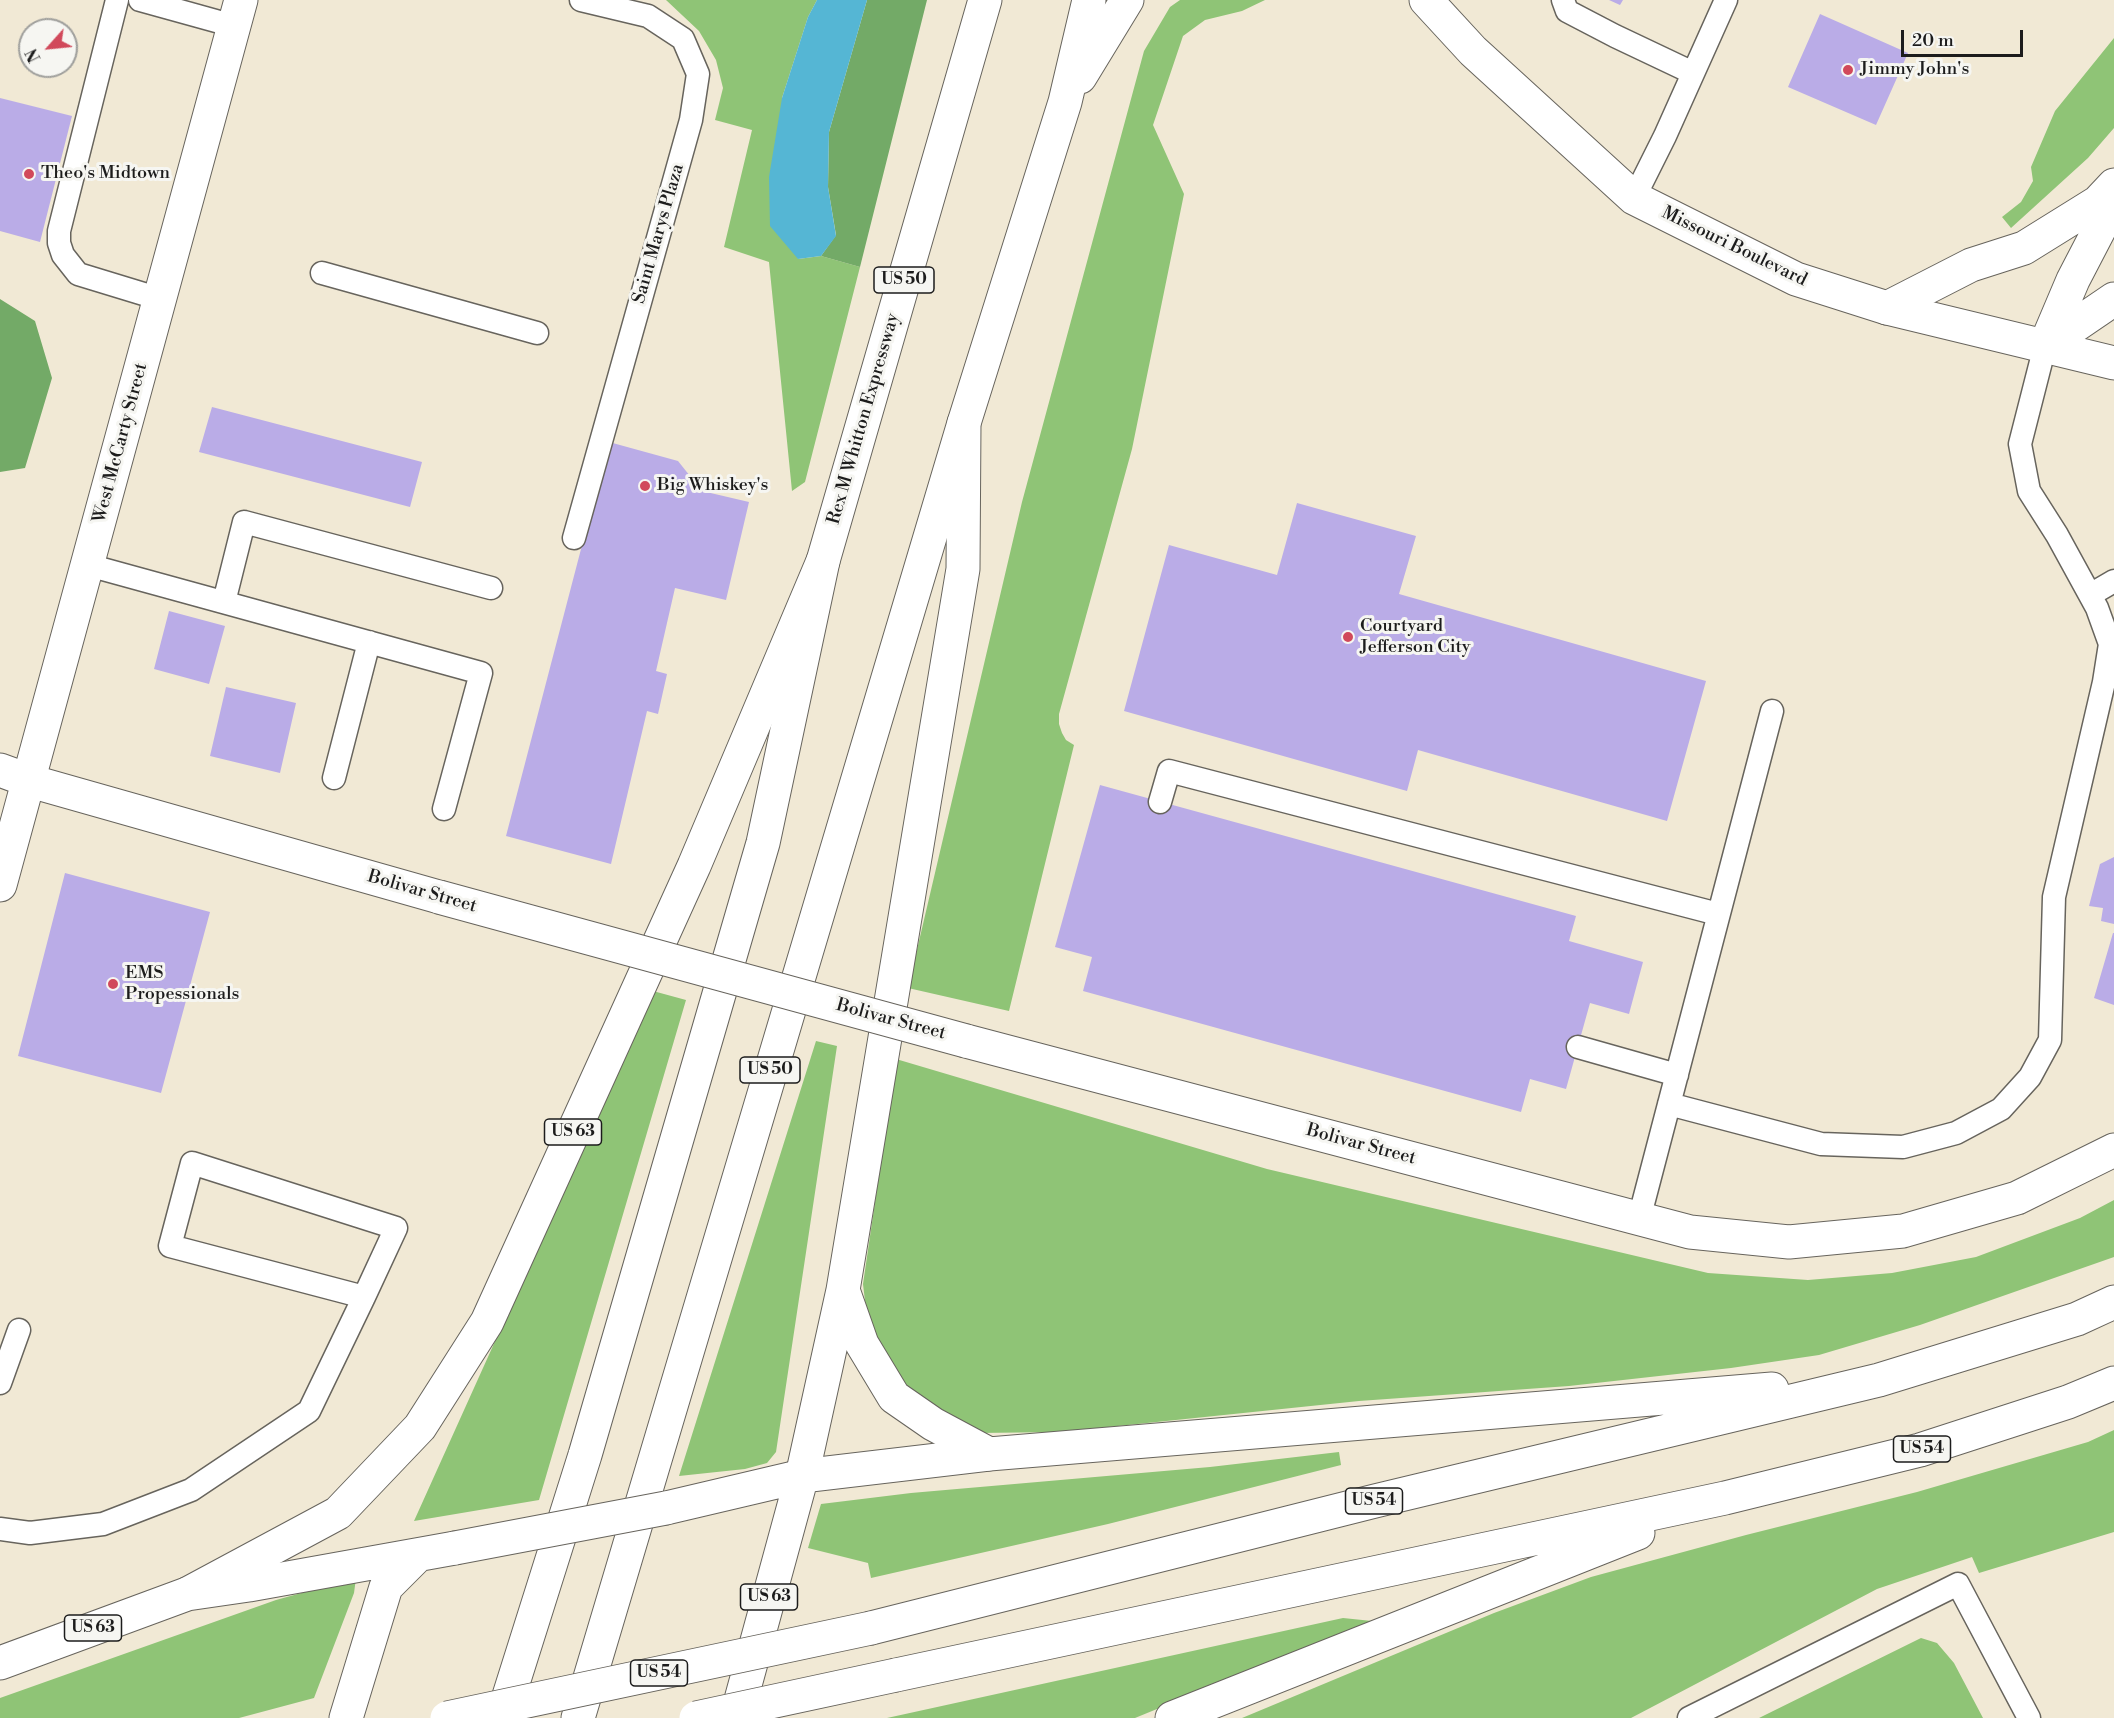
<!DOCTYPE html>
<html>
<head>
<meta charset="utf-8">
<style>
	body { margin:0 }
	#map { position:relative; width:2114px; height:1718px; overflow:hidden; background:#f1e9d5; font-family:"Libre Bodoni",serif }
	canvas { display:block }
	.north { position:absolute; left:18px; top:18px; width:60px; height:60px; box-sizing:border-box; background:#f6f6f2; border:2px solid #9f9f9c; border-radius:50%; rotate:243deg; font-size:16px; font-weight:700; line-height:24px; text-align:center; color:#1c1c1c }
	.north::after { content:''; display:block; margin:auto; width:21px; height:27px; background:#d1495b; clip-path:polygon(50% 0,100% 100%,50% 72%,0 100%) }
	.scale { position:absolute; left:1901px; top:30px; width:122px; height:27px; box-sizing:border-box; border:3px solid #1c1c1c; border-top:0; padding-left:8px; font-size:18px; line-height:21px; white-space:nowrap; color:#1c1c1c; -webkit-text-stroke:4px #f6f6f2; paint-order:stroke }
</style>
</head>
<body>
<div id="map">
<canvas width="2114" height="1718"></canvas>
<div class="north">N</div>
<div class="scale">20 m</div>
</div>
<script>
const g = document.querySelector('canvas').getContext('2d');
g.lineJoin = 'round';
function fillPath(path, color) { g.fillStyle = color; g.fill(path, 'evenodd'); }
const poly = rows => new Path2D(rows.map(r => 'M' + r).join(''));
function strokePath(path, color, width, dash) { g.strokeStyle = color; g.lineWidth = width; g.lineCap = dash ? 'butt' : 'round'; g.setLineDash(dash || []); g.stroke(path); }
function label(font, color, halo, rows, align = 'center') {
  g.font = font + ' "Libre Bodoni",serif'; g.lineWidth = 6; g.setLineDash([]); g.textBaseline = 'middle'; g.strokeStyle = halo; g.fillStyle = color; for (const [text, x, y, turn = 0] of rows) {
    g.save(); g.translate(x, y); g.rotate((+turn || 0) * Math.PI / 180); g.textAlign = isNaN(turn) ? turn : align; if (halo) g.strokeText(text, 0, 0); g.fillText(text, 0, 0); g.restore();
  }
}
fillPath(poly([
	[666,0,817,0,808,17,782,98,798,259,821,256,860,267,805,482,792,491,769,262,724,247,752,130,715,120,723,88,716,60,699,31],
	[1180,0,1265,0,1242,11,1205,20,1183,36,1153,125,1184,194,1132,449,1059,714,1059,724,1062,733,1066,740,1074,745,1009,1011,908,988,1022,502,1144,51,1170,7],
	[2114,38,2114,128,2088,158,2011,228,2002,217,2021,202,2033,181,2031,167,2055,111],
	[653,991,686,1000,539,1500,414,1521],
	[816,1041,837,1046,776,1452,767,1463,745,1469,679,1476],
	[896,1059,1267,1169,1708,1273,1808,1280,1892,1273,1976,1257,2080,1218,2114,1200,2114,1257,1920,1325,1819,1355,1731,1368,1569,1386,1359,1401,1060,1432,978,1433,939,1413,906,1386,884,1358,867,1318,863,1284],
	[2114,1430,2114,1532,1979,1573,1972,1557,1877,1589,1631,1718,1242,1718,1494,1613,1591,1577,1746,1535,1917,1492,2088,1442],
	[1339,1452,1341,1465,1108,1524,871,1578,868,1563,808,1548,821,1504,911,1493,1210,1467],
	[356,1578,354,1593,314,1698,239,1718,0,1718,0,1698,276,1600],
	[1343,1618,1372,1621,1135,1718,887,1718],
	[1921,1638,1937,1643,1954,1663,1983,1718,1759,1718]
]), '#8fc476');
fillPath(poly([
	[867,0,927,0,860,267,821,256,836,235,828,187,829,132],
	[0,299,35,321,52,378,25,468,0,472]
]), '#73aa67');
fillPath(poly([
	[817,0,867,0,829,132,828,187,836,236,821,256,798,259,770,226,769,177,782,98,808,17]
]), '#55b6d4');
fillPath(poly([
	[1609,0,1623,0,1620,5],
	[1820,14,1908,53,1876,125,1788,87],
	[0,98,72,116,40,242,0,231],
	[212,407,422,462,410,507,199,452],
	[609,442,678,461,702,491,749,502,726,600,675,588,656,671,667,674,658,714,647,711,611,864,506,836],
	[1297,503,1416,536,1399,594,1706,681,1667,821,1418,750,1407,791,1124,711,1169,545,1277,575],
	[169,611,225,626,209,684,154,669],
	[226,687,296,703,280,773,210,756],
	[1100,785,1576,916,1569,941,1643,962,1629,1014,1590,1003,1566,1089,1530,1079,1521,1112,1083,991,1092,957,1055,947],
	[2114,857,2114,924,2101,921,2103,908,2089,906,2100,864],
	[65,873,210,912,161,1093,18,1056],
	[2113,933,2114,933,2114,1005,2094,998]
]), '#baace7');
const service = poly([
	[117,0,59,231,59,243,63,255,78,274,160,299],
	[140,0,234,26],
	[1563,0,1567,11,1615,36,1693,73],
	[1634,198,1665,136,1726,0],
	[322,273,537,333],
	[574,538,691,120,698,74,683,39,648,16,581,0],
	[88,565,481,673,444,809],
	[2090,595,2114,581],
	[224,602,244,522,491,588],
	[334,778,369,642],
	[1160,802,1169,771,1718,914],
	[1578,1047,1677,1075],
	[1669,1104,1821,1144,1903,1147,1956,1133,2001,1109,2030,1077,2050,1040,2054,897,2104,682,2110,644,2097,608,2057,535,2029,491,2020,444,2045,346],
	[1639,1219,1772,711],
	[0,1383,19,1330],
	[0,1529,30,1533,103,1524,191,1490,309,1411,364,1297,396,1228,192,1163,170,1246,364,1297],
	[1689,1718,1958,1584,2029,1718]
]);
const tertiary = poly([
	[0,770,30,781,439,897],
	[966,1041,1690,1232,1789,1242,1903,1231,2017,1198,2114,1150]
]);
const secondary = poly([
	[1426,0,1473,51,1634,198,1796,279,1887,308,2114,363],
	[0,885,241,0]
]);
const trunk = poly([
	[1080,77,1127,0],
	[843,1290,862,1344,894,1397,933,1424,989,1454],
	[802,1476,843,1290,963,569,964,423,1065,102,1089,0],
	[189,1593,338,1513,420,1427,487,1322,694,866,823,561,985,0]
]);
const motorway = poly([
	[1887,308,1971,265,2024,248,2098,202,2114,185],
	[2045,346,2073,280,2114,201],
	[2045,346,2114,299],
	[666,1508,802,1476,989,1454,1772,1389],
	[871,1628,1375,1501,1879,1380,2077,1319,2114,1302],
	[0,1663,187,1594,249,1585,455,1548],
	[896,1675,1725,1498,1920,1450,2068,1402,2114,1383],
	[346,1718,386,1587,418,1555],
	[502,1718,585,1455,763,843,823,561],
	[578,1718,964,423],
	[736,1718,802,1476],
	[1172,1718,1638,1533]
]);
strokePath(service, '#67645d', 25);
strokePath(tertiary, '#67645d', 35);
strokePath(secondary, '#67645d', 35);
strokePath(trunk, '#67645d', 35);
strokePath(motorway, '#67645d', 35);
strokePath(service, '#fff', 22);
strokePath(tertiary, '#fff', 33);
strokePath(secondary, '#fff', 33);
strokePath(trunk, '#fff', 33);
strokePath(motorway, '#fff', 33);
const tertiaryBridge = poly([
	[439,897,966,1041]
]);
const motorwayBridge = poly([
	[455,1548,666,1508],
	[447,1718,871,1628],
	[696,1718,896,1675]
]);
strokePath(tertiaryBridge, '#67645d', 35, []);
strokePath(motorwayBridge, '#67645d', 35, []);
strokePath(tertiaryBridge, '#fff', 33);
strokePath(motorwayBridge, '#fff', 33);
for (const [x, y, r, color] of [
	[1848,70,6,"#d1495b"],
	[29,174,6,"#d1495b"],
	[645,486,6,"#d1495b"],
	[1348,637,6,"#d1495b"],
	[113,984,6,"#d1495b"]
]) { const dot = new Path2D(); dot.arc(x, y, r, 0, 2 * Math.PI); g.fillStyle = color; g.fill(dot); strokePath(dot, '#f6f6f2', 2); }
for (const [x, y, w] of [
	[904,280,60],
	[770,1070,60],
	[573,1132,57],
	[1922,1449,57],
	[1374,1501,57],
	[769,1597,57],
	[93,1628,57],
	[659,1673,57]
]) { const box = new Path2D(); box.roundRect(x - w / 2, y - 13, w, 26, 4.5); g.fillStyle = '#f6f6f2'; g.fill(box); strokePath(box, '#1c1c1c', 1.5); }
label('bold 16px', '#1c1c1c', null, [
	["US 50",904,280],
	["US 50",770,1070],
	["US 63",573,1132],
	["US 54",1922,1449],
	["US 54",1374,1501],
	["US 63",769,1597],
	["US 63",93,1628],
	["US 54",659,1673]
]);
label('18px', '#1c1c1c', '#f6f6f2', [
	["Jimmy John's",1860,70],
	["Theo's Midtown",41,174],
	["Big Whiskey's",657,486],
	["Courtyard",1360,627],
	["Jefferson City",1360,648],
	["EMS",125,974],
	["Propessionals",125,995]
], 'left');
label('18px', '#1c1c1c', '#f6f6f2', [
	["Saint Marys Plaza",659,234,-74],
	["Missouri Boulevard",1734,247,26],
	["Rex M Whitton Expressway",864,419,-74],
	["West McCarty Street",121,443,-75],
	["Bolivar Street",422,892,16],
	["Bolivar Street",891,1020,15],
	["Bolivar Street",1361,1145,15]
]);
</script>
</body>
</html>
